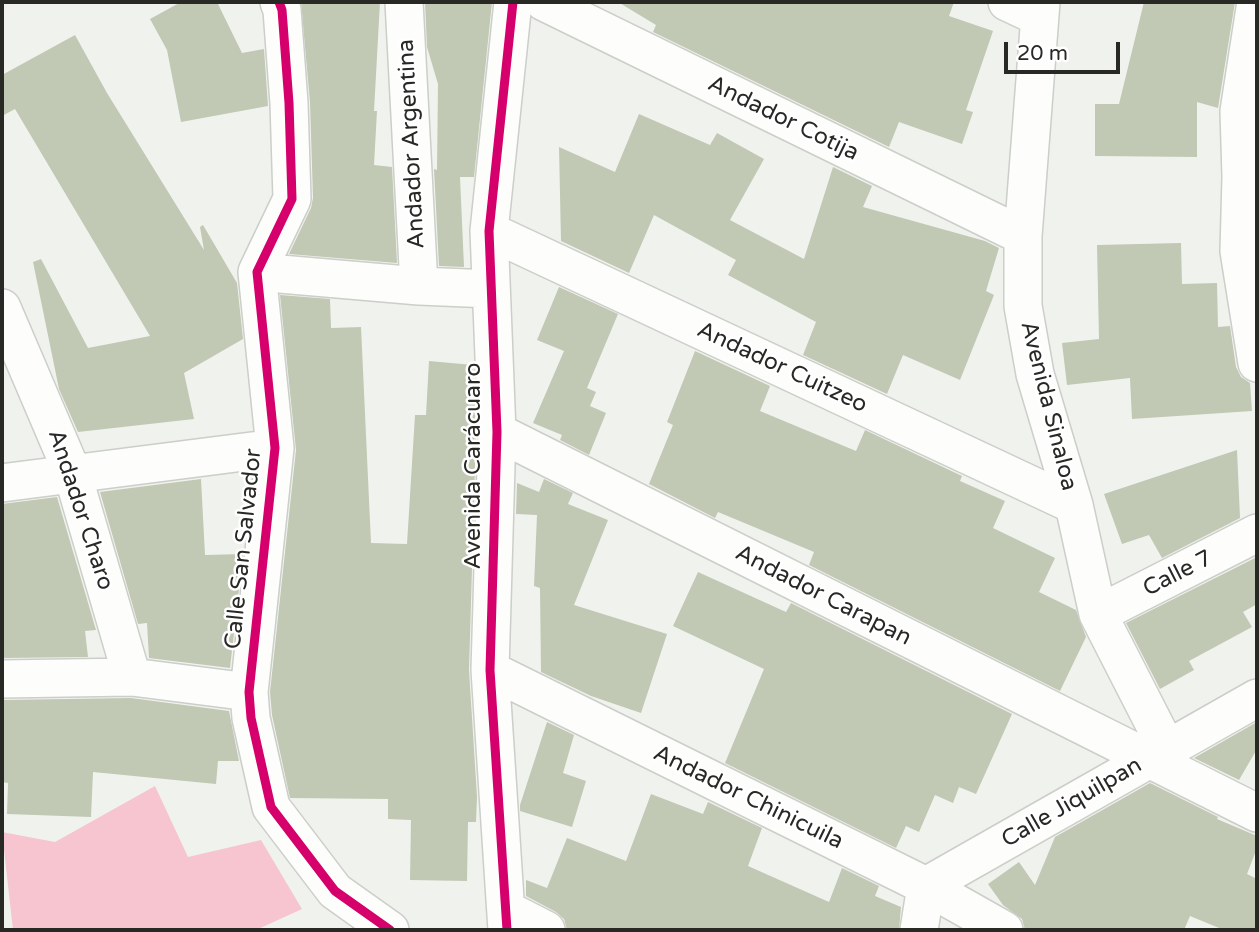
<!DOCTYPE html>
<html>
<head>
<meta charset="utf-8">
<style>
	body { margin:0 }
	#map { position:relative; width:1259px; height:932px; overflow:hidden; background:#f0f3ed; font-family:"Varela Round",sans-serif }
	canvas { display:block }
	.frame { position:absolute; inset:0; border:4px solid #282925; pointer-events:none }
	.scale { position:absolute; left:1004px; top:42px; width:116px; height:32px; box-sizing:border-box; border:4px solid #282925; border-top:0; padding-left:9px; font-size:21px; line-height:24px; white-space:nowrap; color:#282925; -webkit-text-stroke:5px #fff; paint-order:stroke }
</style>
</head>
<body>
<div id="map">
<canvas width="1259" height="932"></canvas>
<div class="frame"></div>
<div class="scale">20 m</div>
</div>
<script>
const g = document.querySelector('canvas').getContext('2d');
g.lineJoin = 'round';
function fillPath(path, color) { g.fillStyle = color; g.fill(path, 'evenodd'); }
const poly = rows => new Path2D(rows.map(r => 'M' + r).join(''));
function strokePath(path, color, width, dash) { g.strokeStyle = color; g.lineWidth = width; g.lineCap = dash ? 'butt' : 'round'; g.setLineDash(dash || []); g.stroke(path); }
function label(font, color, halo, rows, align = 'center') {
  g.font = font + ' "Varela Round",sans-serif'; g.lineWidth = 5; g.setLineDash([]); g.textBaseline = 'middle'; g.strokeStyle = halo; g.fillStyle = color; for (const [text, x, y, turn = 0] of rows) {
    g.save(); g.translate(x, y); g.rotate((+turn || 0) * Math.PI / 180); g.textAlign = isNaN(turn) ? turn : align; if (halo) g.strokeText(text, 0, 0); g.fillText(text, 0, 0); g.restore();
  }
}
fillPath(poly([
	[155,786,188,857,261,840,302,909,256,930,13,930,2,832,55,842]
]), '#f6c5cf');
fillPath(poly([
	[181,2,217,2,242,53,264,49,268,106,181,122,167,50,150,19],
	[301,2,380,2,374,111,377,111,374,165,392,167,397,263,289,254,311,208,313,198,310,102],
	[425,2,492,2,474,177,460,177,464,267,439,266,434,169,437,170,438,84,427,47],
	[618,2,954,2,949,16,993,31,966,110,973,112,962,144,899,122,889,147,653,32,656,25],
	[1144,2,1235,2,1218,108,1197,102,1197,157,1095,156,1095,104,1119,104],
	[75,35,107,93,204,250,200,227,203,225,237,283,243,339,184,373,194,419,78,432,59,389,33,262,41,259,88,348,150,336,15,109,2,116,2,75],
	[639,114,710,145,717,133,764,159,730,220,804,259,833,167,872,186,863,207,985,241,999,248,986,291,994,295,960,380,903,355,887,394,803,355,816,322,728,275,736,260,654,215,629,273,561,241,559,147,615,172],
	[1181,243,1182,284,1217,283,1218,327,1230,326,1236,367,1241,377,1250,383,1252,411,1132,419,1130,378,1067,385,1062,343,1099,339,1097,245],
	[559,287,618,314,587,388,596,392,590,406,606,413,589,455,560,440,562,435,533,423,564,351,537,340],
	[280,295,330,299,331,328,361,327,371,543,407,544,415,415,426,415,429,361,473,365,476,432,469,670,477,797,476,822,468,822,467,881,410,880,411,820,388,819,388,799,290,798,272,715,270,692,296,450],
	[695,351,770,386,760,411,856,451,865,430,962,476,960,481,1005,501,993,528,1055,558,1039,592,1076,610,1086,637,1060,691,809,565,814,552,718,512,715,518,649,484,673,425,667,422],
	[1237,450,1240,518,1162,558,1149,535,1122,544,1104,494],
	[201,479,205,555,243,554,230,668,149,658,147,623,138,624,100,492],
	[544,479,573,493,568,504,608,520,574,605,667,634,641,713,591,696,541,672,540,588,534,586,537,515,516,514,517,483,539,492],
	[57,497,96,630,85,631,88,657,2,658,2,504],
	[1255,558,1257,563,1257,604,1243,612,1252,627,1189,661,1194,670,1160,689,1126,623],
	[698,572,786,612,791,603,1012,714,976,794,959,787,953,803,935,795,919,832,906,826,896,848,725,763,764,669,673,626],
	[131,698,229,711,239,761,218,761,216,784,93,772,91,817,7,814,8,783,2,782,2,700],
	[547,722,574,735,563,773,586,781,572,827,520,811,520,805],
	[1257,722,1257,749,1239,780,1194,758],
	[1150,783,1218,817,1217,819,1257,836,1257,848,1247,874,1257,879,1257,930,1224,930,1190,916,1184,930,1025,930,1022,919,1003,905,988,884,1019,862,1035,885,1055,837],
	[651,794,703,814,708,802,762,828,748,866,829,902,842,868,879,886,875,896,901,907,899,930,567,930,564,919,556,912,526,896,526,880,547,888,567,838,626,861]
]), '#c1c8b4');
const street = poly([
	[279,2,282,10,289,103,292,199,257,272,275,448,249,692,251,718,271,807,335,891,390,930],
	[404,2,419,286],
	[544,2,1023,236],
	[1007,2,1039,17],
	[1041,2,1023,236,1023,306,1035,374,1074,505,1098,614,1167,749],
	[1256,2,1239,111,1241,177,1239,251,1257,363],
	[489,231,1074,505],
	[257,272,419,286,491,289],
	[2,308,72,472,132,677],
	[497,432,1257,813],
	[2,483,275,448],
	[1098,614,1257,533],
	[490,670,926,886,1004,930],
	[2,679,132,677,249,692],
	[507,910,546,930],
	[507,930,490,670,497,432,489,231,513,2],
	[919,930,926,886,1257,698]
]);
strokePath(street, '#cbcec9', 40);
strokePath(street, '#fdfdfc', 37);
strokePath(poly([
	[279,2,282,10,289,103,292,199,257,272,275,448,249,692,251,718,271,807,335,891,390,930],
	[507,930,490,670,497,432,489,231,513,2]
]), '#d6006c', 9);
label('23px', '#282925', '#fff', [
	["Andador Cotija",783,119,26],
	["Andador Argentina",412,144,-93],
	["Andador Cuitzeo",782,368,25],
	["Avenida Sinaloa",1048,406,76],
	["Avenida Carácuaro",474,466,-90],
	["Andador Charo",80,510,72],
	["Calle San Salvador",244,549,-84],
	["Calle 7",1178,574,-27],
	["Andador Carapan",823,596,27],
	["Andador Chinicuila",748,798,26],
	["Calle Jiquilpan",1072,803,-30]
]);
</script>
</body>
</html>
